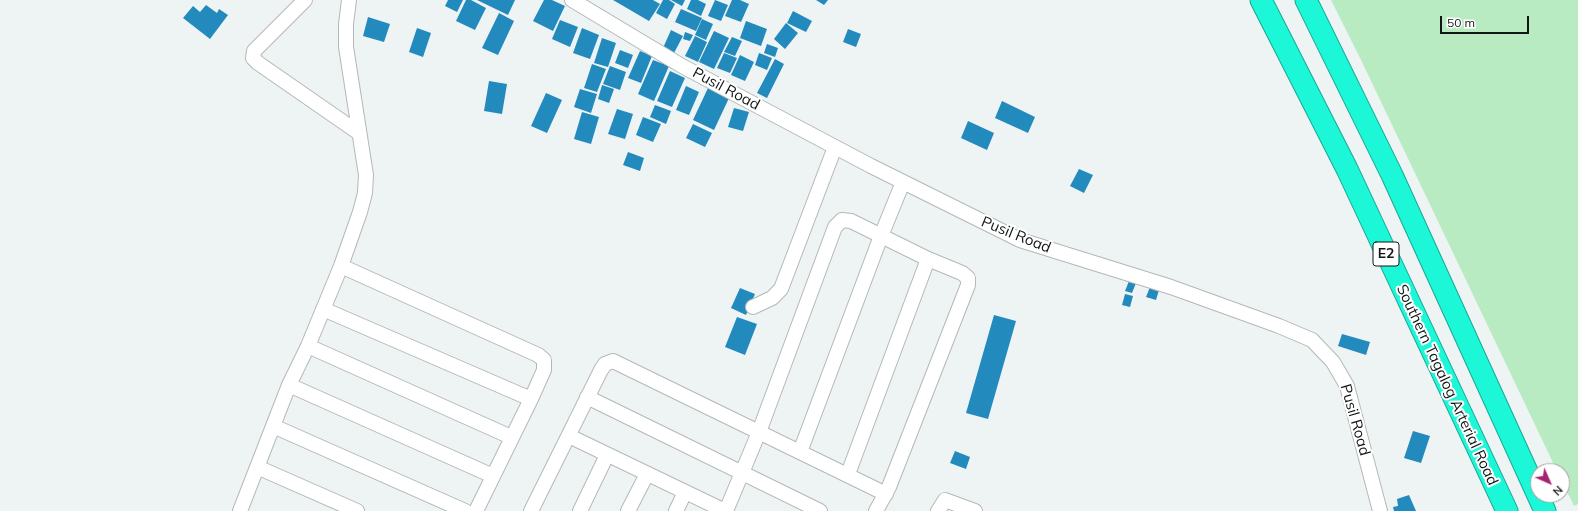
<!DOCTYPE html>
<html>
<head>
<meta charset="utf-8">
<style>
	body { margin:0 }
	#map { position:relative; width:1578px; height:511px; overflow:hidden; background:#eef3f4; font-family:Mulish,sans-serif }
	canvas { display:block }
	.north { position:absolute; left:1530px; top:463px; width:40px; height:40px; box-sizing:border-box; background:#fff; border:1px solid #a1a2a2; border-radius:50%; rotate:135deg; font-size:11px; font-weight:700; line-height:16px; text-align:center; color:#141616 }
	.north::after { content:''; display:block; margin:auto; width:14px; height:18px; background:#a72470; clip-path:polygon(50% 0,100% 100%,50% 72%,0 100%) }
	.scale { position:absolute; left:1440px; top:16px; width:89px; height:18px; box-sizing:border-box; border:2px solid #141616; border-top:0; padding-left:5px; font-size:12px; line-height:14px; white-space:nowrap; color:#141616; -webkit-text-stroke:3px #fff; paint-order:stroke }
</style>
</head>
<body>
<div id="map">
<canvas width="1578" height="511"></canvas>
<div class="north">N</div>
<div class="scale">50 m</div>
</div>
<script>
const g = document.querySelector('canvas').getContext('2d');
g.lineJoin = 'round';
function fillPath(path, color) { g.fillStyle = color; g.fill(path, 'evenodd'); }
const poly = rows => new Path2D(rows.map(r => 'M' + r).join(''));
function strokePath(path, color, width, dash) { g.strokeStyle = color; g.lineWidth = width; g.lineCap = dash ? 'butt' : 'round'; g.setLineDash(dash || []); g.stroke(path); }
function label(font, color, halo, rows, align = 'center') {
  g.font = font + ' Mulish,sans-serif'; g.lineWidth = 4; g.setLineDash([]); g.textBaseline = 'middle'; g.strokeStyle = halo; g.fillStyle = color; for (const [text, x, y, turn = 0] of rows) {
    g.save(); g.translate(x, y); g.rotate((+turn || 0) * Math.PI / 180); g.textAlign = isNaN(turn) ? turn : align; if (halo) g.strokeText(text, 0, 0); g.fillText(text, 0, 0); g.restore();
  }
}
fillPath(poly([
	[1331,0,1578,0,1578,504,1574,506,1562,481,1562,471,1557,471,1362,62]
]), '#b9ebc2');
fillPath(poly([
	[448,0,463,0,457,12,445,6],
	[466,0,471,0,486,8,475,30,456,21],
	[477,0,515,0,508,15],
	[544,0,552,0,565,6,553,31,533,21],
	[613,0,653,0,660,4,649,21],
	[663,0,669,0,675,4,667,19,656,13],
	[671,0,685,0,682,6],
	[691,0,698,0,706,4,701,16,687,9],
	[715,0,728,5,721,21,708,16],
	[732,0,740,0,749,4,741,22,725,16],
	[816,0,828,0,824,5],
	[206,5,217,13,219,9,228,15,210,39,183,18,193,6,200,12],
	[681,9,702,18,696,31,675,22],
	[793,11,812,21,806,32,787,23],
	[499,13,514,21,498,55,482,48],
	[368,17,390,24,384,42,363,36],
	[702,19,713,24,706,40,695,35],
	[560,20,578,27,570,47,552,39],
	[746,21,767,29,761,46,740,38],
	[786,23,798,33,785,49,774,39],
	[417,28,431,33,423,57,409,52],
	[582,28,599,35,590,59,573,53],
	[848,29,861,34,856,47,843,42],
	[671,30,683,36,674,53,663,48],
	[714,31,729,38,714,69,699,62],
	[685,32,693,35,690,41,683,39],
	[695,36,707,42,698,62,685,56],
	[732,37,742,41,735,56,724,52],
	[602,38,616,43,608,67,594,63],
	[767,44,778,48,775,57,764,53],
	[620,50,633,55,628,68,615,63],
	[640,51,652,56,641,83,628,78],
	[724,53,737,58,730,73,717,68],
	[759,53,772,58,767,70,755,65],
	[740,55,754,62,745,81,731,75],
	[775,59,784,64,767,98,757,93],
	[653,60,669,66,654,101,638,94],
	[592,64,606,69,597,92,584,88],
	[610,66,626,72,620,90,603,84],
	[670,71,685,78,672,107,657,101],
	[489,81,507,84,502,114,484,111],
	[602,85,614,89,609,103,598,99],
	[686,86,699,92,689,115,676,110],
	[708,88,729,98,714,130,693,120],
	[580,89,597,94,591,113,574,107],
	[546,93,562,100,547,133,531,126],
	[1002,101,1035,117,1028,133,995,118],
	[655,105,671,111,666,124,650,117],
	[734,108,749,112,743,131,728,127],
	[617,109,633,114,625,139,608,134],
	[582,112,599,117,591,144,574,139],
	[643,117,661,124,653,142,636,135],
	[968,121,994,133,987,150,961,138],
	[693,124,712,133,705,147,686,138],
	[628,152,644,158,640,171,623,165],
	[1079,169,1093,175,1084,193,1070,186],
	[1129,281,1136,283,1132,293,1125,291],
	[1150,287,1159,290,1156,300,1146,297],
	[740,288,755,294,746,315,731,308],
	[1125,294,1133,296,1130,307,1122,305],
	[994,315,1016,321,988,419,966,413],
	[737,317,757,324,745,355,725,347],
	[1342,334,1370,342,1366,355,1338,346],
	[1413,431,1430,436,1421,463,1404,458],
	[955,451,970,457,966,469,950,463],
	[1409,495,1416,511,1394,511,1393,507,1398,506,1397,499]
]), '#238abd');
const minor = poly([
	[305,0,254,51,253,58,258,63,359,133],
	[572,0,682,66,871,166,1020,240,1171,287,1279,326,1312,340,1333,362,1347,386,1380,511],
	[341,266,538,355,544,360,544,370,531,399,476,511],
	[753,307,772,298,781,289,835,147],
	[323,309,531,399],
	[308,346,511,437],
	[289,385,493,476],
	[587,397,820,511],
	[273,426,465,511],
	[569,436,725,511],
	[800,452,881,236,903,182],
	[257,467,357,511],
	[848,474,928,259],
	[240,511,289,385,308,346,341,266,360,212,365,193,366,175,346,47,346,24,349,0],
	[531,511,601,370,605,364,613,361,886,494],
	[580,511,607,455],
	[628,511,647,474],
	[676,511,685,492],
	[726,511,759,432,835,227,842,220,851,221,928,259,962,273,968,278,968,285,889,487,876,511],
	[938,511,945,500,975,511]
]);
const highway = poly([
	[1261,0,1347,169,1507,511],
	[1306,0,1392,175,1545,511]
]);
strokePath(minor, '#b4b8b9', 16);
strokePath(highway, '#19a893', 23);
strokePath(minor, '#fff', 14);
strokePath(highway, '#1bf7d7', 21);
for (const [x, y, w] of [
	[1386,254,26]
]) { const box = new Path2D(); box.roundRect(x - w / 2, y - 12, w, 24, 3); g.fillStyle = '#fff'; g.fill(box); strokePath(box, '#141616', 1); }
label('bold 14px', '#141616', null, [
	["E2",1386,254]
]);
label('15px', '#141616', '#fff', [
	["Pusil Road",726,89,28],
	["Pusil Road",1016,235,22],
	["Southern Tagalog Arterial Road",1447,385,65],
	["Pusil Road",1355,420,74]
]);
</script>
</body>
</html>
